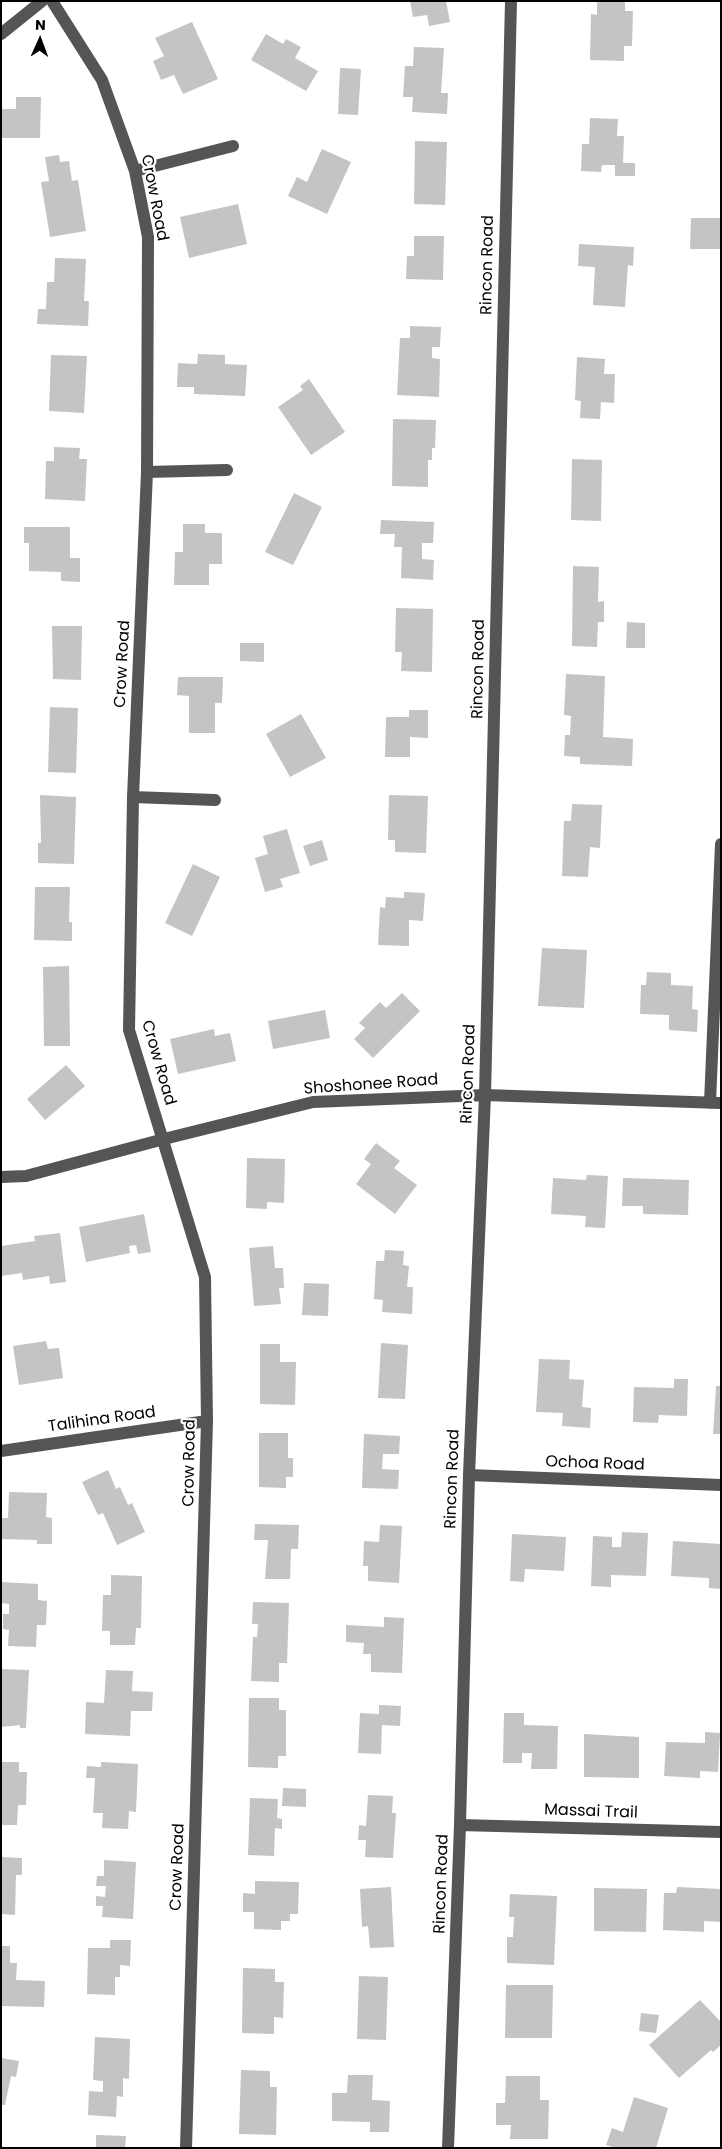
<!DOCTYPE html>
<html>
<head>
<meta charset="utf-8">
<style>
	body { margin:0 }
	#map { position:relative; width:722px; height:2149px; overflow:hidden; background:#fff; font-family:Poppins,sans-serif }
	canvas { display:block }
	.frame { position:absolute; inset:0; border:2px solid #000; pointer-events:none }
	.north { position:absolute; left:15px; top:15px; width:50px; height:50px; -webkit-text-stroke:4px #fff; paint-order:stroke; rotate:2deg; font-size:14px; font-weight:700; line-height:20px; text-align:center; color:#000 }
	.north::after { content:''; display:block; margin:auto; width:18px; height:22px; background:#000; clip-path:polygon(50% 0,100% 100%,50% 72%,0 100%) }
</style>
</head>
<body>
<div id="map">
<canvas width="722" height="2149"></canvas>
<div class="frame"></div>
<div class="north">N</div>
</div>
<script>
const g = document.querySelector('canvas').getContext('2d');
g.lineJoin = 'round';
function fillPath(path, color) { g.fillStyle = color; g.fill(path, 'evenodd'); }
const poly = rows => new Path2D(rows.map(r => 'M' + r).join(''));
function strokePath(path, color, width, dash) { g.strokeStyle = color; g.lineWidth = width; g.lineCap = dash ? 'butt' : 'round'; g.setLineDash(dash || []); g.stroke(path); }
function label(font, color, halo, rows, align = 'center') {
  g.font = font + ' Poppins,sans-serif'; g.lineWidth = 4.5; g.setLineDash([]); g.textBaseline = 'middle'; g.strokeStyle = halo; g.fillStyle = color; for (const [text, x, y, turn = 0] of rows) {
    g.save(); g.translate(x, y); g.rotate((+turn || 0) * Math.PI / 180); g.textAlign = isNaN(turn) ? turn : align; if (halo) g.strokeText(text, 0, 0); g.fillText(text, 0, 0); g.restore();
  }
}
fillPath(poly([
	[410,1,446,1,450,22,429,26,427,15,413,17],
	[597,1,625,1,625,11,633,11,632,46,624,46,624,61,590,60,591,14,597,15],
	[192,22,218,79,183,94,174,75,161,80,153,61,164,56,155,38],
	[266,34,283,44,286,39,301,47,295,58,318,71,306,91,251,60],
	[414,47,444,48,441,93,448,93,447,114,412,112,413,97,403,97,405,66,413,66],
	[340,68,361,69,358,115,338,114],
	[16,97,41,97,40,138,1,138,1,109,16,109],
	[590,118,618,119,617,136,624,136,623,163,635,163,635,176,615,176,615,165,602,165,601,172,581,171,582,144,589,144],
	[415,141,447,142,445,205,414,204],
	[322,149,351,162,327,214,288,196,297,177,307,182],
	[59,155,60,162,69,161,72,181,78,180,86,231,50,237,41,182,49,181,45,157],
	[238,204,247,244,189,258,180,217],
	[691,218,721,218,721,249,690,249],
	[414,236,444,236,443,280,406,279,407,256,414,256],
	[579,244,634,247,633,266,628,265,625,307,593,305,595,267,578,266],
	[55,258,86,259,84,301,89,301,88,326,37,324,38,309,46,309,47,282,54,282],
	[410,326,441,327,440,347,432,347,432,358,440,359,439,397,397,395,400,338,410,338],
	[198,354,225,355,225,364,247,365,245,396,194,394,194,387,177,387,178,363,197,364],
	[51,355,87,356,84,413,49,411],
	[577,357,605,359,604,374,615,374,614,403,601,402,600,419,580,418,581,401,575,400],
	[309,379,345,432,311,455,278,407,303,390,300,386],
	[393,419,436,420,435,448,432,448,432,460,428,460,428,487,392,486],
	[54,447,80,448,79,459,87,459,85,501,45,499,46,461,54,461],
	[572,459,602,460,601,521,571,520],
	[294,493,322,507,293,565,265,552],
	[381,520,434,522,433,543,422,543,422,559,434,560,433,580,401,578,402,547,394,547,395,534,380,534],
	[183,524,205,524,205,533,222,533,222,564,209,564,209,585,174,585,175,552,183,552],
	[24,527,70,527,70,558,80,558,80,582,61,581,61,572,29,571,29,543,24,543],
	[573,566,599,567,598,602,604,601,604,622,598,622,597,647,572,646],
	[396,608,433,609,432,672,401,671,402,652,395,652],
	[627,622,645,623,645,648,626,648],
	[52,626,82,626,81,680,53,679],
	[240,643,264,643,264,662,240,661],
	[566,674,605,676,603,737,633,739,632,766,580,764,580,757,564,756,565,735,570,735,571,716,564,715],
	[178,677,223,677,222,703,215,703,215,733,189,733,189,696,177,695],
	[50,707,78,708,76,773,48,772],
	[409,710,428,710,428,738,410,737,410,757,385,757,386,717,409,717],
	[301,714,326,758,290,777,266,734],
	[40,795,76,797,74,864,38,863,38,843,41,843],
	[389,795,428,796,426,853,395,852,395,840,388,840],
	[572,804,602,805,600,848,590,847,588,877,562,876,564,821,571,821],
	[287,829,300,873,280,879,283,887,265,892,255,858,268,854,263,836],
	[322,840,328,860,310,866,303,846],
	[193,864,220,877,192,936,165,923],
	[35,887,70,887,69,922,72,922,72,941,34,940],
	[404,892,425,893,423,921,409,920,409,946,378,945,380,907,385,908,386,897,404,898],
	[542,948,587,950,584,1008,538,1006],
	[69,966,70,1046,44,1046,43,967],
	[647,972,671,973,671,985,693,986,692,1009,698,1010,697,1032,669,1030,669,1015,640,1014,641,985,646,985],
	[402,993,420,1011,373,1058,354,1039,365,1028,359,1023,380,1002,386,1008],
	[325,1010,330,1038,273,1049,268,1021],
	[214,1029,215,1036,230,1033,236,1061,178,1074,170,1039],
	[66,1065,85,1086,45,1120,27,1099],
	[376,1143,400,1161,394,1168,417,1185,395,1214,356,1184,371,1164,364,1159],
	[247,1158,285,1159,284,1203,267,1202,267,1209,246,1208],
	[587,1175,608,1176,605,1228,585,1227,586,1216,551,1214,553,1178,586,1180],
	[623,1178,689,1180,688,1215,643,1214,643,1206,622,1206],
	[144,1214,151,1252,138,1254,136,1245,129,1246,130,1253,86,1262,79,1227],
	[60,1233,66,1282,50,1284,49,1276,23,1280,22,1273,1,1276,1,1246,35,1241,34,1236],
	[273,1246,275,1268,283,1268,284,1288,279,1288,281,1304,254,1306,249,1248],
	[385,1250,404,1251,403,1265,409,1266,407,1287,413,1287,412,1314,382,1312,383,1300,374,1299,376,1261,384,1261],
	[304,1283,329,1284,328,1316,302,1315],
	[46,1341,48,1349,59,1348,63,1378,19,1385,13,1346],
	[381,1343,408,1345,405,1399,378,1398],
	[260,1344,280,1344,280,1362,296,1362,295,1405,260,1404],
	[539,1359,570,1360,569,1379,584,1380,582,1407,591,1408,590,1428,562,1426,563,1413,536,1412],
	[674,1379,688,1379,687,1416,659,1415,658,1423,633,1422,634,1387,674,1388],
	[716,1386,721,1386,721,1434,713,1434],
	[259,1433,288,1433,288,1458,293,1458,293,1477,286,1477,286,1488,259,1487],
	[364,1434,400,1436,399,1454,383,1454,382,1469,399,1470,398,1489,362,1488],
	[108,1470,116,1489,120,1487,128,1505,132,1503,145,1532,117,1545,103,1513,98,1515,82,1482],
	[9,1492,47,1493,46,1517,52,1518,52,1544,37,1544,37,1540,1,1539,1,1518,8,1518],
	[255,1524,299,1525,298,1549,291,1549,290,1579,265,1579,268,1540,254,1540],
	[380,1525,402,1526,399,1583,368,1581,368,1566,363,1566,364,1541,379,1542],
	[622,1532,648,1533,646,1576,611,1575,611,1587,591,1586,593,1536,612,1537,612,1547,621,1547],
	[512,1534,566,1537,564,1571,525,1569,524,1582,510,1581],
	[673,1541,721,1544,721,1589,709,1588,709,1578,671,1576],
	[111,1575,142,1576,141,1628,136,1628,135,1645,110,1645,110,1631,102,1631,103,1595,111,1595],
	[1,1582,38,1584,38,1600,47,1601,46,1625,37,1625,36,1647,8,1646,9,1630,3,1629,3,1614,9,1614,9,1604,1,1603],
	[253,1602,289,1603,287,1663,279,1663,279,1682,251,1681,253,1637,257,1637,258,1624,252,1624],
	[384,1617,404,1618,402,1673,371,1672,371,1654,363,1654,364,1643,346,1642,346,1625,384,1627],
	[1,1669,29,1670,26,1728,20,1728,20,1725,1,1727],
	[106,1670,133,1671,132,1691,153,1692,152,1711,131,1711,130,1736,85,1734,86,1702,104,1703],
	[249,1698,279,1698,279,1710,286,1710,286,1756,278,1756,278,1768,248,1767],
	[379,1705,401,1706,400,1726,382,1725,381,1754,358,1753,360,1713,379,1714],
	[504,1713,524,1713,524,1725,558,1726,557,1769,531,1769,532,1753,522,1753,522,1763,503,1763],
	[705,1732,720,1733,718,1772,700,1771,700,1778,664,1776,666,1742,705,1743],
	[584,1734,639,1737,639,1778,584,1777],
	[1,1762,19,1762,19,1772,27,1772,26,1805,18,1805,17,1825,1,1825],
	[101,1762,138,1764,136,1812,129,1811,128,1829,102,1828,103,1813,93,1813,95,1778,86,1778,87,1766,101,1767],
	[283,1788,306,1789,306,1807,282,1806],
	[368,1795,393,1796,392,1813,396,1813,393,1858,365,1857,366,1840,358,1840,359,1825,366,1826],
	[250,1798,278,1799,277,1818,282,1819,282,1829,275,1828,274,1856,248,1855],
	[1,1857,22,1858,22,1875,16,1875,15,1915,1,1914],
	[104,1860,136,1862,133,1919,102,1917,103,1906,96,1906,96,1896,105,1897,106,1886,96,1886,97,1876,104,1876],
	[255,1881,299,1882,298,1914,290,1914,290,1921,281,1921,281,1930,254,1929,254,1912,243,1912,243,1893,255,1894],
	[391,1887,394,1947,370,1948,368,1926,362,1927,360,1889],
	[677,1887,721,1889,721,1922,704,1921,704,1932,663,1930,664,1893,676,1893],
	[594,1888,647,1889,646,1932,594,1931],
	[510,1894,557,1896,554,1965,507,1963,507,1937,513,1937,514,1917,509,1917],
	[110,1940,131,1940,130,1966,120,1965,120,1977,115,1977,115,1995,87,1994,88,1948,110,1948],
	[1,1946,10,1946,10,1963,17,1963,16,1980,45,1981,44,2007,1,2006],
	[243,1968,275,1969,275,1982,284,1982,283,2018,274,2017,274,2034,242,2033],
	[359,1976,388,1977,386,2040,357,2039],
	[506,1985,553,1985,552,2038,505,2038],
	[700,2000,721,2022,721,2045,713,2052,711,2050,679,2078,649,2045],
	[641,2013,659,2015,656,2033,639,2031],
	[95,2037,130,2039,129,2079,123,2078,123,2097,117,2096,116,2117,88,2115,89,2091,103,2092,103,2081,93,2080],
	[1,2058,19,2061,16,2077,11,2076,5,2105,1,2105],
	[241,2070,270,2071,270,2087,277,2087,276,2135,239,2134],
	[348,2075,373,2075,372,2100,390,2101,389,2132,370,2132,370,2122,332,2121,332,2093,347,2093],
	[506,2076,540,2076,540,2100,549,2100,548,2139,510,2139,511,2125,496,2125,496,2103,505,2103],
	[634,2097,668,2108,656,2148,616,2148,606,2145,612,2128,623,2132],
	[96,2135,126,2136,125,2148,96,2148]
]), '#c4c4c4');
strokePath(poly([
	[52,1,102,80,135,171,148,237,147,472,133,797,129,1030,205,1277,207,1421,186,2148],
	[1,34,42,1],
	[135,171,233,146],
	[147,472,227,470],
	[133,797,215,800],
	[710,1103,721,844],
	[1,1177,26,1176,164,1139,313,1102,485,1095,721,1103],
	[1,1451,207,1421],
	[469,1475,721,1485],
	[460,1825,721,1832],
	[448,2148,460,1825,469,1475,485,1095,511,1]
]), '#555', 12);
label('16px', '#000', '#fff', [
	["Crow Road",154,198,79],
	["Rincon Road",488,265,-89],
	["Crow Road",123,664,-87],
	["Rincon Road",479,669,-89],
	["Crow Road",158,1063,74],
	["Rincon Road",469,1074,-88],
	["Shoshonee Road",371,1085,-4],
	["Talihina Road",102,1420,-8],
	["Crow Road",190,1463,-89],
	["Ochoa Road",595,1464,2],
	["Rincon Road",453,1479,-88],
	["Massai Trail",591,1812,2],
	["Crow Road",178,1867,-88],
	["Rincon Road",442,1884,-88]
]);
</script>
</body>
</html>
